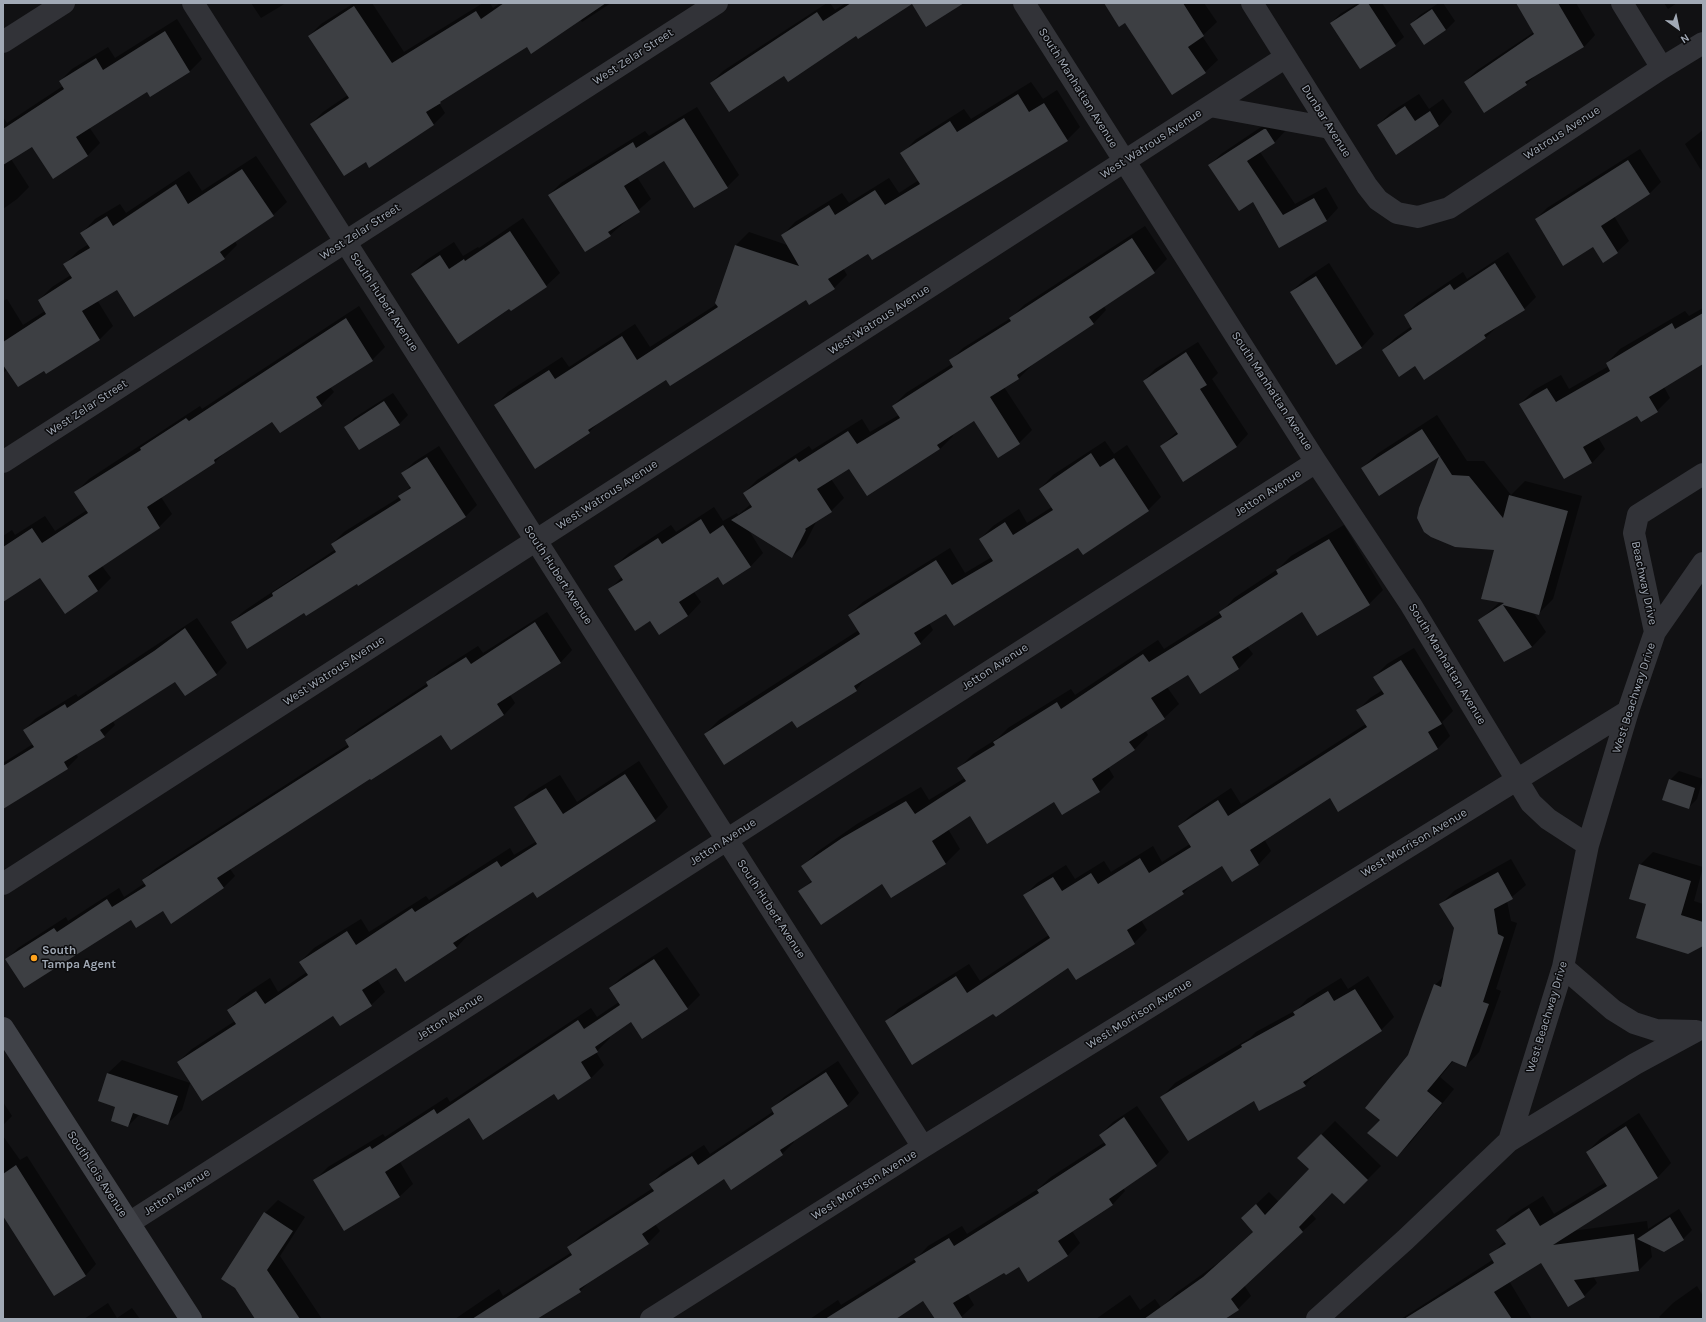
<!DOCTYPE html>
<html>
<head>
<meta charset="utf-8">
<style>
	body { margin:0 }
	#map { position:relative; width:1706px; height:1322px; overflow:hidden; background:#111113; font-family:Karla,sans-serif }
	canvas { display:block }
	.frame { position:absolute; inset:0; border:4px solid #a1a9b5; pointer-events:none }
	.north { position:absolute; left:1658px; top:8px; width:40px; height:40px; -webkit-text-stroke:3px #0c0c0e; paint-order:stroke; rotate:147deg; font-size:11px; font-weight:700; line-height:16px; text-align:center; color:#a1a9b5 }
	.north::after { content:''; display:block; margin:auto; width:14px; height:18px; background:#a1a9b5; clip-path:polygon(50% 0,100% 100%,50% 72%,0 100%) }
</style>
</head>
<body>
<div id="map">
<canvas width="1706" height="1322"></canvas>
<div class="frame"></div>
<div class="north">N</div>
</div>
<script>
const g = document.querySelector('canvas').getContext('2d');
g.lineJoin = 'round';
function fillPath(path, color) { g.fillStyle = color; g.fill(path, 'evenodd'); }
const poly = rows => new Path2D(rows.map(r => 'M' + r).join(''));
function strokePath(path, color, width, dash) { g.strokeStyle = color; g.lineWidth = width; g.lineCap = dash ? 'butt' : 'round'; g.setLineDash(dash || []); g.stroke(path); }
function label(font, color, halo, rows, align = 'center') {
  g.font = font + ' Karla,sans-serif'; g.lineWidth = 3; g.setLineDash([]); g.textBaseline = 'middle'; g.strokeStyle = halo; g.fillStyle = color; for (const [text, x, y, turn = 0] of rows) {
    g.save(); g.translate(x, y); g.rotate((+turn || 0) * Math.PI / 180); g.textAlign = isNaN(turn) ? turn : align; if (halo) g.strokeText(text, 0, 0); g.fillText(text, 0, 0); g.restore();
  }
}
fillPath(poly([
	[251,3,286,3,261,18],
	[354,3,372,3,404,52,483,3,490,3,493,8,500,3,611,3,582,22,580,19,527,46,446,97,439,103,445,113,433,125,366,161,311,124,323,112,348,95,309,36,321,24],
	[827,3,830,3,835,10,846,3,912,3,784,74,711,83,723,71],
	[1105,3,1204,3,1217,22,1202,36,1218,60,1205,72,1125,22],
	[1358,3,1382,3,1404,37,1395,45,1331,23,1340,14],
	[1439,3,1443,3,1455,21,1446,30,1424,44,1411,24,1420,15],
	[1517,3,1576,3,1595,35,1584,47,1536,75,1526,84,1465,82,1476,71,1534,32],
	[1664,3,1677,3,1668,9],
	[177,19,202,59,190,71,150,96,147,91,89,127,100,143,88,155,54,178,33,146,11,159,29,187,17,199,3,209,3,117,7,123,63,86,60,81,72,69,108,47,115,58],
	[1031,82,1043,99,1057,90,1080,127,1067,140,843,268,847,275,834,288,806,299,742,341,741,339,666,378,601,420,589,432,495,406,508,392,562,357,569,367,635,324,650,347,717,304,736,245,749,232,787,245,782,236,795,222,842,193,849,203,889,178,899,193,919,180,902,154,915,140,964,109,971,119],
	[1419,94,1429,109,1443,99,1452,112,1439,126,1378,125,1391,112],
	[697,107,739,175,727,187,665,160,637,177,651,199,610,235,585,251,549,195,561,183,645,131,649,136],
	[1276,117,1286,130,1275,142,1260,152,1295,204,1326,187,1338,208,1327,220,1280,246,1253,201,1210,165,1221,154],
	[1703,130,1703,169,1701,170,1685,144],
	[1640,149,1661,182,1650,193,1614,216,1629,241,1617,252,1593,245,1536,219,1547,208],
	[256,156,287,202,273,215,235,241,237,245,224,258,117,288,97,300,113,326,100,339,46,372,44,370,7,370,3,373,3,301,7,299,23,325,45,311,39,300,52,287,71,275,65,264,78,251,89,244,82,233,95,219,120,204,126,213,189,171,202,191],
	[523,218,560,273,546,286,510,308,412,274,425,261,454,242,463,256,478,247,479,248],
	[1145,226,1167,259,1154,272,1104,306,1106,310,1093,324,1032,365,1019,378,1004,387,1032,430,1019,443,974,420,952,434,953,436,940,449,867,495,850,467,831,479,844,498,831,511,817,520,805,544,792,557,748,529,763,553,750,567,718,576,694,592,701,602,688,616,650,620,610,589,622,577,615,566,629,553,671,525,676,532,714,507,723,521,737,513,738,515,751,504,744,493,757,480,809,446,812,450,862,419,870,432,899,415,893,406,906,393,952,364,950,361,963,348,1011,318,1024,305],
	[1508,252,1536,297,1524,309,1498,326,1486,337,1424,378,1415,365,1383,350,1395,338,1412,326,1405,315,1417,303,1463,272,1467,279],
	[1329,263,1374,334,1361,348,1291,292,1305,279],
	[359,306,385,347,372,360,330,387,334,392,321,405,273,420,224,453,215,462,161,497,172,514,159,527,102,566,111,578,98,591,41,576,3,601,3,536,12,530,15,535,45,516,55,531,87,510,76,492,89,479,200,406,202,409],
	[1703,308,1703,363,1664,387,1670,398,1657,411,1638,414,1598,437,1605,449,1592,463,1520,404,1534,390,1561,375,1569,389,1609,366,1607,363,1620,349,1685,311,1689,316],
	[1198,342,1218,373,1212,379,1248,434,1237,446,1184,480,1161,446,1177,432,1144,381,1155,369],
	[393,393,408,415,399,424,346,427,354,418],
	[1437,415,1467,461,1484,461,1511,495,1525,481,1582,496,1553,599,1538,614,1533,612,1546,632,1532,647,1479,621,1501,601,1496,549,1420,508,1441,455,1379,495,1362,468,1377,454],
	[1105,441,1114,454,1127,445,1161,497,1148,510,929,623,933,630,920,643,868,675,856,690,792,719,705,734,719,720,859,630,849,615,863,602,950,548,965,573,992,557,980,539,993,526,1019,509,1027,523,1052,507,1040,489,1053,475],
	[439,446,477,505,466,516,358,584,357,583,304,612,232,622,244,611,336,549,332,544,344,532,400,497,411,486,403,473,414,462],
	[1344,525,1383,590,1369,604,1317,635,1302,610,1247,646,1253,654,1239,668,1200,692,1188,674,1167,687,1179,704,1164,718,1145,730,1148,735,1134,750,1108,767,1114,777,1100,791,1063,814,1054,800,970,815,948,829,960,849,946,863,891,896,883,883,800,892,812,880,803,866,817,852,857,824,921,787,929,800,965,778,959,768,973,754,998,738,1008,728,1071,689,1075,695,1158,640,1164,649,1221,613,1234,598,1278,569,1291,556],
	[547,612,572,650,561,662,510,695,515,703,504,715,442,733,370,777,230,869,235,876,223,888,163,910,6,960,18,948,66,917,68,921,119,888,124,897,145,883,143,880,155,869,349,744,346,740,358,729,428,683,439,671,478,646,483,653],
	[197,618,227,663,216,674,176,681,113,721,115,725,104,736,76,754,78,757,67,768,3,808,3,763,33,744,24,730,35,719,76,694,78,697],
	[1414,648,1453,711,1442,722,1450,736,1438,748,1339,810,1330,796,1264,839,1271,851,1259,864,1233,880,1223,864,1195,881,1183,893,1141,920,1147,930,1134,943,1076,979,1069,966,994,1012,886,1022,898,1009,969,964,980,981,1049,935,1025,895,1037,883,1066,865,1075,879,1104,861,1111,872,1153,846,1162,862,1190,844,1179,826,1192,814,1231,788,1241,804,1366,724,1358,710,1370,698,1383,690,1374,677,1387,664],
	[639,761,668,807,655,820,534,891,468,932,469,934,456,948,397,967,377,979,385,992,371,1005,334,1014,178,1062,192,1049,235,1021,228,1010,241,997,270,978,278,992,307,972,300,962,314,948,361,919,369,932,426,896,429,900,510,848,514,855,537,841,516,807,529,794,560,775,577,802],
	[1679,771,1703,779,1697,799,1688,808,1670,780],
	[1653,852,1703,867,1694,901,1703,904,1703,945,1647,903,1640,865],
	[1511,859,1526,885,1507,901,1511,921,1517,923,1496,989,1501,991,1479,1052,1466,1066,1453,1061,1440,1077,1454,1089,1410,1143,1397,1156,1381,1120,1409,1056,1435,985,1444,976,1455,928,1441,904,1454,891],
	[667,947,700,995,687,1008,631,1021,609,1036,610,1038,596,1052,604,1065,591,1078,558,1099,554,1093,469,1117,400,1162,413,1184,400,1196,344,1230,315,1180,328,1167,383,1134,385,1137,447,1097,450,1102,591,1008,597,1017,619,1002,610,988,623,976],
	[1368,976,1394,1017,1381,1030,1318,1071,1305,1085,1254,1100,1162,1097,1175,1083,1250,1038,1256,1032,1298,1009,1307,999,1341,978,1348,989],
	[122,1060,190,1083,182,1110,168,1123,140,1114,128,1126,117,1106,99,1100,108,1073],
	[838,1061,859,1093,848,1105,793,1140,794,1142,782,1154,724,1178,655,1224,660,1231,648,1243,592,1279,580,1291,537,1319,455,1319,499,1289,503,1296,572,1252,568,1248,580,1236,653,1188,651,1184,662,1172,704,1145,710,1154,774,1111,772,1109,784,1097],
	[3,1102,12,1116,3,1125],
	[1137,1106,1169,1152,1156,1165,1123,1188,1125,1191,1113,1204,1072,1231,1080,1243,1067,1256,1019,1266,1004,1271,967,1293,974,1305,959,1319,936,1319,924,1300,894,1319,810,1319,838,1300,841,1305,917,1258,928,1246,962,1226,967,1234,1038,1189,1051,1177,1105,1142,1100,1135,1113,1122],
	[1639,1113,1671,1163,1658,1177,1572,1231,1647,1221,1648,1229,1679,1209,1692,1230,1683,1239,1650,1244,1652,1257,1639,1270,1593,1276,1597,1283,1584,1296,1541,1262,1509,1281,1532,1319,1401,1319,1494,1259,1491,1255,1505,1241,1498,1230,1511,1216,1543,1196,1554,1214,1606,1182,1587,1152,1600,1139],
	[1335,1121,1381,1166,1344,1203,1333,1192,1311,1213,1316,1219,1244,1285,1251,1296,1238,1309,1224,1319,1172,1319,1163,1306,1176,1293,1218,1263,1254,1231,1242,1218,1269,1192,1279,1202,1310,1169,1298,1158],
	[3,1136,20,1160,27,1156,96,1264,86,1275,54,1294,3,1213],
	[278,1200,305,1217,280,1256,322,1319,257,1319,236,1287,265,1213],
	[1697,1286,1703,1296,1703,1319,1661,1319,1659,1317,1673,1303],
	[1130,1295,1140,1310,1155,1299,1164,1312,1157,1319,1096,1319],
	[108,1303,117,1318,132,1308,140,1319,84,1319]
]), '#0007');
fillPath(poly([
	[504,3,606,3,531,54,527,47,440,102,441,103,426,112,434,125,369,168,366,162,344,176,310,124,349,98,308,36,354,6,392,63,476,11,481,19],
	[851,3,964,3,926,27,912,4,858,39,856,36,788,82,784,76,729,112,710,83,817,12,823,21],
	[1104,3,1183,3,1204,36,1188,47,1206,73,1172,95,1125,23,1119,27],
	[1361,3,1368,3,1396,46,1360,69,1330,23],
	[1516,3,1558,3,1584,47,1525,82,1527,85,1484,113,1464,82,1534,34],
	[1432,9,1446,30,1424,45,1410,24],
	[165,31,190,72,150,97,147,92,76,137,88,156,53,179,32,147,3,165,3,129,64,89,59,81,96,58,103,70],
	[1018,94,1029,112,1044,103,1068,141,872,260,868,254,828,279,835,289,809,305,806,300,670,386,666,380,588,430,590,433,535,469,494,405,549,370,555,379,622,336,637,360,718,307,715,303,735,245,799,266,781,235,829,205,835,215,875,190,885,205,920,184,900,153,950,121,957,132],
	[1405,106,1415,121,1430,111,1439,126,1396,155,1377,125],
	[684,118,728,188,694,208,664,161,624,186,640,212,608,232,611,236,585,252,548,195,633,142,636,148],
	[1264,129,1266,129,1275,143,1247,161,1283,215,1314,198,1327,221,1279,248,1253,202,1239,211,1208,165],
	[1628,160,1650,194,1601,226,1618,253,1603,263,1593,247,1563,266,1535,219],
	[242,169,274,216,220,252,225,259,134,317,117,290,82,311,100,340,46,374,44,371,18,387,3,365,3,342,46,314,38,300,72,278,63,264,90,248,80,233,107,216,113,226,176,184,188,204],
	[510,231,547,287,511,311,509,309,458,344,411,274,440,255,449,269,464,259,465,261],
	[1132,238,1155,273,1089,317,1094,324,1017,375,1019,379,990,397,1020,444,998,458,974,421,937,445,940,449,867,496,849,469,817,489,832,512,805,529,806,530,792,558,731,520,752,507,743,493,796,458,799,462,848,431,857,444,900,418,892,406,953,367,949,360,1011,321,1009,318],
	[1495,263,1525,310,1484,335,1486,338,1424,380,1415,366,1399,377,1382,350,1412,329,1404,315,1450,284,1454,290],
	[1316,276,1362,348,1336,365,1290,292],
	[1703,313,1703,364,1649,397,1658,412,1641,422,1637,416,1583,447,1592,463,1564,479,1519,404,1547,388,1556,402,1610,371,1606,363,1672,323,1675,329],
	[346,318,373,361,316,397,322,406,280,433,272,422,214,460,215,463,147,507,160,528,88,576,98,591,65,614,40,578,3,602,3,547,32,528,42,543,88,513,74,492,141,450,140,448,186,418,189,421],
	[1186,352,1207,385,1200,389,1237,447,1183,482,1160,446,1178,434,1143,381],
	[384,401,400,425,359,450,344,427],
	[1422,429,1452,475,1469,476,1503,518,1509,495,1568,511,1539,615,1503,605,1532,647,1504,662,1478,620,1504,603,1481,599,1494,550,1455,547,1431,537,1424,532,1417,518,1419,508,1439,457,1379,496,1361,468],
	[1091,453,1100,467,1114,458,1149,511,1083,555,1078,548,954,626,946,614,914,633,921,644,854,686,857,691,797,728,792,721,724,765,704,734,860,634,848,615,936,560,952,585,993,561,979,539,1005,522,1013,535,1053,510,1039,489],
	[427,457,466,517,358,586,357,584,306,616,304,613,247,649,231,622,273,596,272,593,336,552,331,544,401,500,398,496,411,488,401,473],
	[701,519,710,534,723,525,751,567,723,585,718,577,679,602,688,616,659,635,650,621,635,631,608,589,623,580,614,566,658,538,662,544],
	[1329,539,1370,605,1317,636,1302,612,1232,657,1239,669,1200,694,1188,675,1151,698,1165,719,1129,742,1135,750,1092,779,1100,792,1062,815,1054,802,987,844,970,816,932,841,946,864,891,898,882,884,821,925,798,891,812,882,801,866,842,838,906,801,915,814,966,781,957,768,995,745,993,742,1057,702,1061,709,1143,654,1149,662,1222,617,1219,612,1278,574,1276,570],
	[535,622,561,663,497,704,504,715,451,750,441,735,371,780,370,779,217,878,224,888,171,924,163,911,136,928,131,920,24,988,5,959,54,928,57,932,107,899,112,907,146,886,142,880,349,747,345,740,428,686,426,682,466,657,471,664],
	[185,628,217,675,185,696,175,682,100,730,105,737,64,762,68,769,3,809,3,766,34,747,23,730,65,704,67,708,154,651],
	[1401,660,1442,724,1428,732,1438,749,1338,812,1330,798,1250,850,1259,865,1232,882,1222,866,1182,891,1184,894,1127,930,1135,944,1076,980,1068,968,996,1017,993,1014,912,1065,885,1021,956,976,967,993,1050,938,1023,895,1053,877,1062,891,1091,873,1098,884,1140,858,1149,873,1191,847,1178,826,1218,800,1228,816,1367,727,1356,710,1384,694,1373,677],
	[625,774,656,821,537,898,533,892,453,943,457,948,405,982,396,968,362,990,372,1006,340,1026,333,1016,202,1101,177,1062,236,1024,227,1010,256,991,265,1004,308,975,299,962,347,931,356,945,412,908,415,912,497,861,501,867,537,844,514,807,546,788,563,814],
	[1669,779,1695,788,1689,809,1662,800],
	[1639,864,1691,881,1681,915,1703,922,1703,946,1688,954,1636,938,1646,904,1629,899],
	[1498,872,1513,899,1494,909,1498,934,1504,937,1483,1002,1489,1004,1466,1067,1452,1061,1427,1091,1442,1103,1397,1157,1367,1133,1380,1120,1365,1108,1408,1055,1434,984,1441,987,1454,928,1439,904],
	[654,959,688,1009,642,1039,631,1022,595,1047,598,1052,581,1062,591,1078,558,1100,554,1094,483,1140,469,1118,385,1172,400,1197,344,1231,313,1180,370,1146,372,1149,434,1109,437,1114,578,1020,584,1029,620,1005,609,988],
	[1355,989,1382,1031,1303,1082,1306,1086,1259,1111,1254,1101,1188,1141,1160,1097,1242,1047,1241,1045,1295,1015,1293,1012,1328,991,1334,1001],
	[826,1072,848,1106,780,1150,783,1155,731,1190,724,1179,642,1234,649,1244,579,1289,581,1292,537,1319,472,1319,572,1255,567,1247,654,1191,649,1184,692,1156,698,1165,774,1114,771,1108],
	[107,1073,178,1096,168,1125,133,1113,128,1127,111,1121,115,1107,98,1101],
	[1124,1117,1157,1166,1109,1199,1113,1205,1058,1241,1068,1256,1028,1282,1019,1267,1006,1275,1004,1273,953,1303,963,1319,935,1319,923,1301,896,1319,825,1319,916,1262,914,1259,949,1238,954,1246,1039,1193,1037,1190,1106,1145,1099,1135],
	[1626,1126,1658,1178,1553,1245,1634,1234,1639,1271,1574,1280,1585,1297,1568,1307,1541,1263,1494,1292,1512,1319,1404,1319,1494,1263,1489,1254,1506,1244,1496,1230,1529,1208,1540,1226,1607,1186,1586,1152],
	[1321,1134,1368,1180,1344,1204,1332,1193,1299,1227,1303,1232,1231,1299,1239,1310,1225,1319,1144,1319,1203,1277,1253,1232,1241,1218,1256,1204,1265,1215,1309,1169,1297,1158],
	[16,1165,86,1276,54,1296,3,1216,3,1174],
	[264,1212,293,1231,267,1270,300,1319,255,1319,235,1288,221,1279],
	[1670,1217,1684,1240,1664,1252,1637,1239]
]), '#3d3f43');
strokePath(poly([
	[193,3,923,1147],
	[1024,3,1316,462,1411,605,1531,803,1548,819,1588,845],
	[1252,3,1367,186,1378,200,1397,213,1418,217,1449,208,1662,68,1703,43],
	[1622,3,1662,68],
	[3,42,64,3],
	[1210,106,1286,57],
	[3,462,717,3],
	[1655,632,1634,533,1638,515,1703,474],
	[3,884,1210,106,1330,128],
	[1563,967,1613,1010,1634,1023,1656,1030,1695,1031],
	[1509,1141,1635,1064,1696,1031],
	[129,1223,1316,462],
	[651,1319,923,1147,1628,711],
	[1317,1319,1405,1240,1509,1141,1563,967,1588,845,1628,711,1655,632,1703,563]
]), '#323338', 22);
strokePath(poly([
	[3,1028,191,1319]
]), '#404248', 22);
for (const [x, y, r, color] of [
	[34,958,4,"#ffa31d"]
]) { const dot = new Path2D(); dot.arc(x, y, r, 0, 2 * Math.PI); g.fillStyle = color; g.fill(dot); strokePath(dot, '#0c0c0e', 1.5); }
label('12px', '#a1a9b5', '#0c0c0e', [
	["West Zelar Street",633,57,-33],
	["South Manhattan Avenue",1078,88,58],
	["Dunbar Avenue",1326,121,58],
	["Watrous Avenue",1562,133,-33],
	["West Watrous Avenue",1151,144,-33],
	["West Zelar Street",360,232,-33],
	["South Hubert Avenue",384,302,57],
	["West Watrous Avenue",879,320,-33],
	["South Manhattan Avenue",1272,391,57],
	["West Zelar Street",87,408,-33],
	["Jetton Avenue",1268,493,-33],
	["West Watrous Avenue",607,495,-33],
	["South Hubert Avenue",558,575,57],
	["Beachway Drive",1644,583,78],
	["South Manhattan Avenue",1447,664,59],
	["Jetton Avenue",995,667,-33],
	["West Watrous Avenue",334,671,-33],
	["West Beachway Drive",1634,698,-72],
	["Jetton Avenue",723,842,-33],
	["West Morrison Avenue",1414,843,-31],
	["South Hubert Avenue",771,909,57],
	["West Morrison Avenue",1139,1014,-32],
	["Jetton Avenue",450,1017,-33],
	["West Beachway Drive",1547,1017,-73],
	["South Lois Avenue",97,1174,57],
	["West Morrison Avenue",864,1185,-32],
	["Jetton Avenue",177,1192,-33]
]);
label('bold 12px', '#a1a9b5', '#0c0c0e', [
	["South",42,951],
	["Tampa Agent",42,965]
], 'left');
</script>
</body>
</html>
